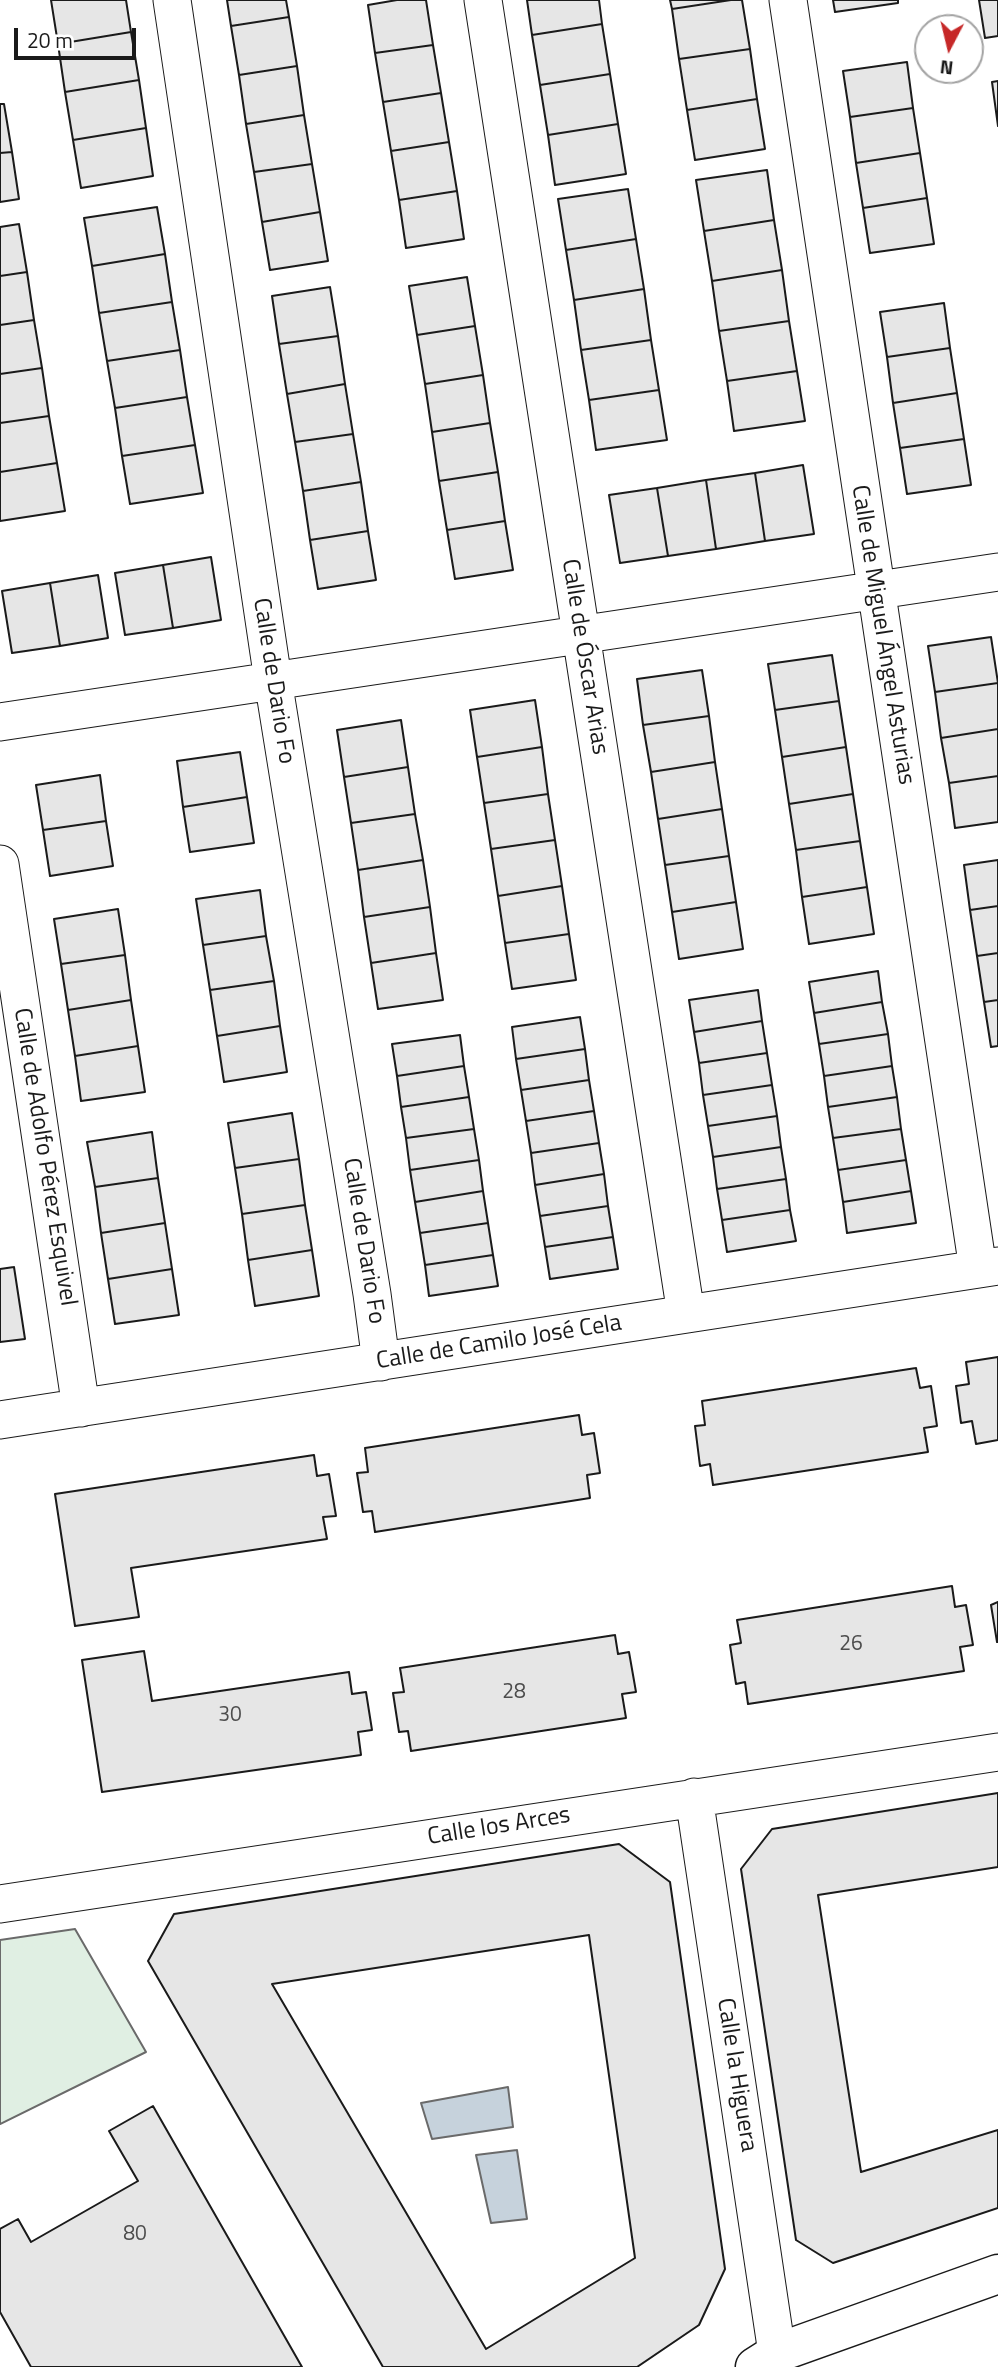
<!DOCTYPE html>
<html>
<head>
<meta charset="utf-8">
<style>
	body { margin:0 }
	#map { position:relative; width:998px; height:2367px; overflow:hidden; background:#fff; font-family:"Titillium Web",sans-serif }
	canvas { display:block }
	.north { position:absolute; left:914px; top:14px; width:70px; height:70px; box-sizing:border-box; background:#fff; border:2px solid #a3a3a3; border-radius:50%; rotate:187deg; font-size:19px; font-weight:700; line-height:28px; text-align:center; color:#1a1a1a }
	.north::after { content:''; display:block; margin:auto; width:24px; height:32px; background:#c62828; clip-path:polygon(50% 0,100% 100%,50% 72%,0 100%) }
	.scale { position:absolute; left:14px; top:28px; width:122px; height:32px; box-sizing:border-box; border:4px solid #1a1a1a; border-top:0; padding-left:9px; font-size:21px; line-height:24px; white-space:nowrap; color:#1a1a1a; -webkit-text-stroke:5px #fff; paint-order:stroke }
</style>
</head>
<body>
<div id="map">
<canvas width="998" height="2367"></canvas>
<div class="north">N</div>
<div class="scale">20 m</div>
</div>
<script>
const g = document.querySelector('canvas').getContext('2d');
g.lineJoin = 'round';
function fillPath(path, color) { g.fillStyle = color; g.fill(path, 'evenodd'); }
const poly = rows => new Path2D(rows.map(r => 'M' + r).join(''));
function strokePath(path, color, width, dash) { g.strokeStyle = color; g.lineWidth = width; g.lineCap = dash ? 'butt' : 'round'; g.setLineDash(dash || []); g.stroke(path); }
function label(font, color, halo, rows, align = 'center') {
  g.font = font + ' "Titillium Web",sans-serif'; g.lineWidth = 5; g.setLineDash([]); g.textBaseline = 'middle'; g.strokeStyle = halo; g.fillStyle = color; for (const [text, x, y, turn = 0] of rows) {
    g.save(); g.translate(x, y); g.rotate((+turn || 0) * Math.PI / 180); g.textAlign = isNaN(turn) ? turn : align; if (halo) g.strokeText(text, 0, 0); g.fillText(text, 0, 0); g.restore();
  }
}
const green = poly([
	[75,1929,146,2052,0,2124,0,1940,75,1929]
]);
fillPath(green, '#e0efe3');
strokePath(green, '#6a6a6a', 2);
const water = poly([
	[508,2087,513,2127,432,2139,421,2103,508,2087],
	[517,2150,527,2219,491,2223,476,2155,517,2150]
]);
fillPath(water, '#c6d2dc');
strokePath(water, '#6a6a6a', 2);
const building = poly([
	[51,0,126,0,131,32,58,44,51,0],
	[227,0,286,0,289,17,231,26,227,0],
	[397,0,426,0,433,45,375,53,368,5,397,0],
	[527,0,599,0,602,24,532,35,527,0],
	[670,0,731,0,672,9,670,0],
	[731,0,742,0,750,49,679,59,672,9,731,0],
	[833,0,898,0,898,3,835,12,833,0],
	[979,0,998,0,998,36,985,38,979,0],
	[289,17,297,66,239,75,231,26,289,17],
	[602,24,610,74,540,85,532,35,602,24],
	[131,32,139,80,65,92,58,44,131,32],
	[433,45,441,93,383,102,375,53,433,45],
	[750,49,757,99,687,110,679,59,750,49],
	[907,62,913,108,850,117,843,71,907,62],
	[297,66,304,115,246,124,239,75,297,66],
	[610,74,618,124,548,135,540,85,610,74],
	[139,80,146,128,73,140,65,92,139,80],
	[998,81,998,126,992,82,998,81],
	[441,93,449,142,391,151,383,102,441,93],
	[757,99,765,149,695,160,687,110,757,99],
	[0,104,4,104,12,152,0,153,0,104],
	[913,108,920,153,856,163,850,117,913,108],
	[304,115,312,164,254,172,246,124,304,115],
	[618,124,626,174,555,185,548,135,618,124],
	[146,128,153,176,81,188,73,140,146,128],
	[449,142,457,191,399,200,391,151,449,142],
	[12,152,19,199,0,202,0,153,12,152],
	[920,153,927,198,863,208,856,163,920,153],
	[312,164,320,212,262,222,254,172,312,164],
	[767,170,774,220,704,231,696,180,767,170],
	[628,189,636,239,566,250,558,199,628,189],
	[457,191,464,239,406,248,399,200,457,191],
	[927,198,934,244,870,253,863,208,927,198],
	[157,207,165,254,92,266,84,218,157,207],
	[320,212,328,261,270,270,262,222,320,212],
	[774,220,782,270,712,281,704,231,774,220],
	[19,224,27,272,0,276,0,227,19,224],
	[636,239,644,289,574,300,566,250,636,239],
	[165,254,172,302,99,313,92,266,165,254],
	[782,270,789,321,719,331,712,281,782,270],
	[27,272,34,320,0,325,0,276,27,272],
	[467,277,475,326,417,335,409,286,467,277],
	[330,287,338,336,279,344,272,296,330,287],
	[644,289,651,340,581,350,574,300,644,289],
	[172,302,180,350,107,361,99,313,172,302],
	[944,303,950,348,887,357,880,312,944,303],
	[34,320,42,368,0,374,0,325,34,320],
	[789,321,797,371,727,381,719,331,789,321],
	[475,326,483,375,425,384,417,335,475,326],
	[338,336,345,384,287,394,279,344,338,336],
	[651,340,659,390,589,400,581,350,651,340],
	[950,348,957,393,893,403,887,357,950,348],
	[180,350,187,397,115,408,107,361,180,350],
	[42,368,49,416,0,423,0,374,42,368],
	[797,371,805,421,734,431,727,381,797,371],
	[483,375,490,423,432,432,425,384,483,375],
	[345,384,353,434,295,442,287,394,345,384],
	[659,390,667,440,596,450,589,400,659,390],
	[957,393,964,439,900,448,893,403,957,393],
	[187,397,195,445,122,456,115,408,187,397],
	[49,416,57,463,0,472,0,423,49,416],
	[490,423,498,472,439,481,432,432,490,423],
	[353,434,361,482,303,491,295,442,353,434],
	[964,439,971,485,907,494,900,448,964,439],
	[195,445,203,493,130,504,122,456,195,445],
	[57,463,65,511,0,521,0,472,57,463],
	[803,465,814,534,765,541,755,473,803,465],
	[498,472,505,521,447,530,439,481,498,472],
	[755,473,765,541,716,549,706,480,755,473],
	[706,480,716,549,668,556,657,488,706,480],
	[361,482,368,531,310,540,303,491,361,482],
	[657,488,668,556,620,563,609,495,657,488],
	[505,521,513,570,455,579,447,530,505,521],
	[368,531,376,580,318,589,310,540,368,531],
	[211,557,221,620,173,628,163,565,211,557],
	[163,565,173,628,125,635,115,573,163,565],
	[98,575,108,638,60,646,50,583,98,575],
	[50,583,60,646,12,653,2,591,50,583],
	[991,637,998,683,935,692,928,646,991,637],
	[832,655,839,701,775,710,768,664,832,655],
	[702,670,709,716,643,725,637,679,702,670],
	[998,683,998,729,941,738,935,692,998,683],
	[535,700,542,747,477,757,470,710,535,700],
	[839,701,846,747,782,757,775,710,839,701],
	[709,716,715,762,651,772,643,725,709,716],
	[401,720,408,767,344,777,337,730,401,720],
	[998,729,998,776,949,783,941,738,998,729],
	[542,747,548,794,484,803,477,757,542,747],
	[846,747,853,794,789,804,782,757,846,747],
	[240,752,247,797,183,807,177,761,240,752],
	[715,762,722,809,658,819,651,772,715,762],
	[408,767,415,814,351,823,344,777,408,767],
	[100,775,106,821,43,830,36,785,100,775],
	[998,776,998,822,955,828,949,783,998,776],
	[548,794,555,840,491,849,484,803,548,794],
	[853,794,860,841,796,850,789,804,853,794],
	[247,797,254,843,190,852,183,807,247,797],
	[722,809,729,856,665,865,658,819,722,809],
	[415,814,423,860,358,870,351,823,415,814],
	[106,821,113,866,50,876,43,830,106,821],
	[555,840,562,886,498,896,491,849,555,840],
	[860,841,867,887,802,897,796,850,860,841],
	[729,856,736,902,672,912,665,865,729,856],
	[423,860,430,907,364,917,358,870,423,860],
	[998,860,998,906,970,910,964,865,998,860],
	[562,886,569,934,505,943,498,896,562,886],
	[867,887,874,934,809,944,802,897,867,887],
	[260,890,266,936,203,945,196,899,260,890],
	[736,902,743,949,679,959,672,912,736,902],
	[998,906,998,953,977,956,970,910,998,906],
	[430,907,436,953,371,963,364,917,430,907],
	[118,909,125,955,61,964,54,919,118,909],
	[569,934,576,980,512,989,505,943,569,934],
	[266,936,274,981,210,990,203,945,266,936],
	[436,953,443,1000,378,1009,371,963,436,953],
	[998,953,998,1000,984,1002,977,956,998,953],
	[125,955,131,1000,68,1010,61,964,125,955],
	[878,971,882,1002,814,1013,809,982,878,971],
	[274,981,280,1026,217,1036,210,990,274,981],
	[758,990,762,1021,694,1032,689,1000,758,990],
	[131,1000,138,1046,75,1056,68,1010,131,1000],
	[998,1000,998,1046,991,1047,984,1002,998,1000],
	[882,1002,888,1034,819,1044,814,1013,882,1002],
	[580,1017,585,1049,516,1059,512,1027,580,1017],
	[762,1021,767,1053,699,1063,694,1032,762,1021],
	[280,1026,287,1072,224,1082,217,1036,280,1026],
	[888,1034,892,1066,824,1076,819,1044,888,1034],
	[460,1035,464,1066,397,1076,392,1044,460,1035],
	[138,1046,145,1092,81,1101,75,1056,138,1046],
	[585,1049,589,1080,521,1090,516,1059,585,1049],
	[767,1053,772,1085,703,1095,699,1063,767,1053],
	[464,1066,469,1097,401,1107,397,1076,464,1066],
	[892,1066,897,1097,828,1107,824,1076,892,1066],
	[589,1080,594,1111,526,1121,521,1090,589,1080],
	[772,1085,777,1116,708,1126,703,1095,772,1085],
	[469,1097,474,1129,406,1138,401,1107,469,1097],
	[897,1097,901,1129,833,1138,828,1107,897,1097],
	[594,1111,599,1143,531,1153,526,1121,594,1111],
	[292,1113,299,1159,235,1168,228,1123,292,1113],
	[777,1116,781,1147,713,1157,708,1126,777,1116],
	[474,1129,479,1160,410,1170,406,1138,474,1129],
	[901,1129,906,1160,838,1170,833,1138,901,1129],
	[152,1132,158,1178,95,1187,87,1142,152,1132],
	[599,1143,604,1174,535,1185,531,1153,599,1143],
	[781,1147,786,1179,717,1189,713,1157,781,1147],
	[299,1159,305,1205,242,1214,235,1168,299,1159],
	[479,1160,483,1191,415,1202,410,1170,479,1160],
	[906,1160,911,1191,843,1202,838,1170,906,1160],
	[604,1174,608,1206,540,1216,535,1185,604,1174],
	[158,1178,165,1223,101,1233,95,1187,158,1178],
	[786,1179,790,1210,722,1220,717,1189,786,1179],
	[483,1191,488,1223,420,1233,415,1202,483,1191],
	[911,1191,916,1223,847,1233,843,1202,911,1191],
	[305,1205,312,1250,248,1260,242,1214,305,1205],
	[608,1206,613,1237,545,1247,540,1216,608,1206],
	[790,1210,796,1241,727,1252,722,1220,790,1210],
	[165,1223,172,1269,108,1279,101,1233,165,1223],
	[488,1223,493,1255,425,1265,420,1233,488,1223],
	[613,1237,618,1269,550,1279,545,1247,613,1237],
	[312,1250,319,1296,255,1306,248,1260,312,1250],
	[493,1255,498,1286,429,1296,425,1265,493,1255],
	[14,1267,25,1339,0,1342,0,1269,14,1267],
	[172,1269,179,1315,115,1324,108,1279,172,1269],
	[998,1357,998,1440,976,1444,972,1421,961,1423,956,1386,969,1384,966,1362,998,1357],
	[916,1368,920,1388,931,1386,937,1426,924,1428,928,1452,713,1485,710,1464,700,1466,695,1426,705,1425,702,1401,916,1368],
	[579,1415,582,1435,594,1433,600,1473,587,1475,590,1498,375,1532,372,1511,363,1512,357,1473,368,1472,365,1448,579,1415],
	[314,1455,317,1476,329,1474,336,1516,323,1517,327,1539,131,1568,139,1617,75,1626,55,1494,314,1455],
	[952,1586,955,1607,966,1605,973,1645,960,1647,964,1671,748,1704,745,1682,736,1684,730,1645,741,1643,737,1620,952,1586],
	[998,1602,998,1642,997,1642,991,1605,998,1602],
	[615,1635,618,1654,629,1652,636,1692,622,1694,626,1718,411,1751,408,1731,399,1732,393,1693,404,1692,400,1668,615,1635],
	[144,1651,152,1701,349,1672,352,1694,366,1692,372,1730,358,1732,361,1755,102,1792,82,1660,144,1651],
	[998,1793,998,1867,818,1895,861,2172,998,2130,998,2208,833,2263,796,2240,741,1869,772,1829,998,1793],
	[619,1844,670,1882,725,2269,699,2325,637,2367,383,2367,148,1961,174,1914,619,1844],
	[589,1935,635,2258,486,2349,272,1984,589,1935],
	[153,2106,302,2367,31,2367,0,2312,0,2229,18,2219,31,2242,138,2181,109,2131,153,2106]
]);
fillPath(building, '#e6e6e6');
strokePath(building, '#1a1a1a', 2);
const street = poly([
	[172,0,273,680,372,1294,381,1362],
	[483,0,686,1314],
	[788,0,978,1269],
	[0,722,998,572],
	[0,864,81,1408],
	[0,1420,998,1266],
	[694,1797,777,2353],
	[0,1904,998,1752]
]);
const secondary = poly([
	[755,2367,777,2353,998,2274]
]);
strokePath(street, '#1a1a1a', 39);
strokePath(secondary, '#1a1a1a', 41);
strokePath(street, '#fff', 37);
strokePath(secondary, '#fff', 38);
label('21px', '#4d4d4d', null, [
	["26",851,1645],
	["28",514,1693],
	["30",230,1716],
	["80",135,2235]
]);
label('24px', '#1a1a1a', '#fff', [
	["Calle de Miguel Ángel Asturias",882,635,81],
	["Calle de Óscar Arias",584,657,81],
	["Calle de Dario Fo",273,681,81],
	["Calle de Adolfo Pérez Esquivel",44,1157,81],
	["Calle de Dario Fo",363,1241,81],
	["Calle de Camilo José Cela",499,1343,-9],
	["Calle los Arces",499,1827,-9],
	["Calle la Higuera",736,2075,81]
]);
</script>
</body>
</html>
